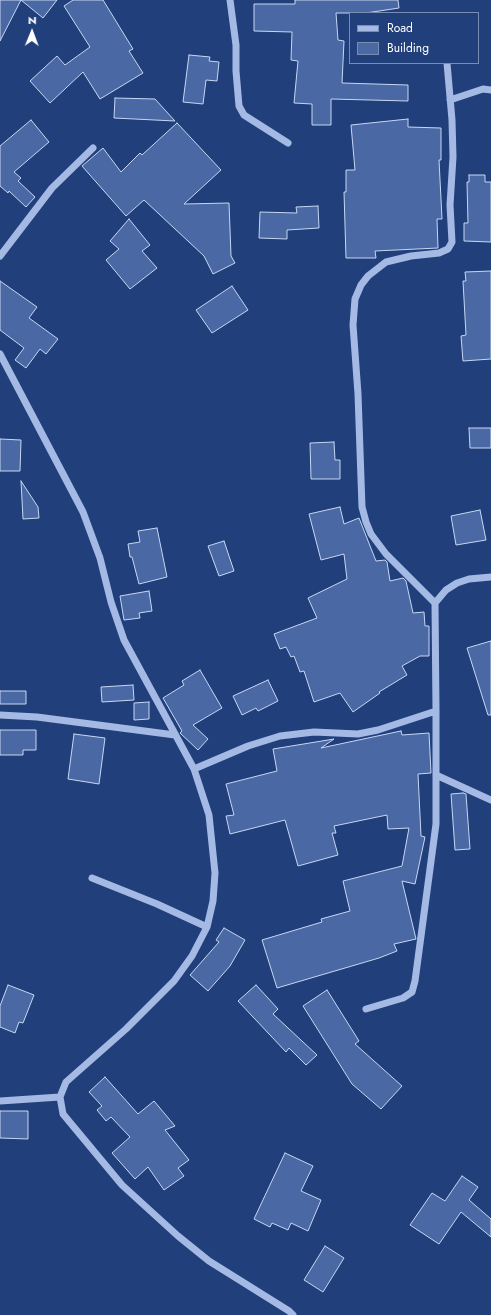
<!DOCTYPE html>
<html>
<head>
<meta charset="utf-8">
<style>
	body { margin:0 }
	#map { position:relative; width:491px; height:1315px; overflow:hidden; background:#213f7a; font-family:Jost,sans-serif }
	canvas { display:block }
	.legend { position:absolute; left:349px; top:12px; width:130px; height:52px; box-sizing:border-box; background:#213f7a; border:1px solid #7a8caf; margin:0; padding:5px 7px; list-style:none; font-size:12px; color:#fff }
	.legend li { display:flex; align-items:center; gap:8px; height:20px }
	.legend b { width:20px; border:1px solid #7a8caf }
	.north { position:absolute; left:12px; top:12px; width:40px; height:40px; -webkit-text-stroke:3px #213f7a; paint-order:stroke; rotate:1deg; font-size:11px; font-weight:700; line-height:16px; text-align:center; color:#fff }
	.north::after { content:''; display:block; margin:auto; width:14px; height:18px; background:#fff; clip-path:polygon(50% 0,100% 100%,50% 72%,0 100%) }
</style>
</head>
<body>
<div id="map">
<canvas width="491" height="1315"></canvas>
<ul class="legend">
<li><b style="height:5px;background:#a4bae5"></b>Road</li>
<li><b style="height:11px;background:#4a69a4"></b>Building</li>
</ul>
<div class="north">N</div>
</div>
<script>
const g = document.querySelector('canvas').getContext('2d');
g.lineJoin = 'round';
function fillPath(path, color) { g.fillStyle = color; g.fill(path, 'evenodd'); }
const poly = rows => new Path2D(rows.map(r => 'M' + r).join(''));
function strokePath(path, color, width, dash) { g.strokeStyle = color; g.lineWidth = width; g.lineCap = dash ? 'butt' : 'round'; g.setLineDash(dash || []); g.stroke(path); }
const building = poly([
	[0,0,57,0,43,18,21,0,0,41,0,0],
	[73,0,103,0,133,49,129,51,143,73,100,99,83,72,50,103,30,81,57,56,65,65,90,47,64,6,73,0],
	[295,0,398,0,399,8,366,13,336,13,338,40,344,41,342,83,408,85,408,101,331,99,331,125,312,125,312,104,294,103,298,61,291,60,292,32,254,31,254,4,295,4,295,0],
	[189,55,210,57,209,61,219,62,217,81,206,80,203,104,183,102,189,55],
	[115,98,155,99,175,121,114,118,115,98],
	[408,119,408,127,441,128,441,160,439,160,442,219,437,219,438,248,375,251,376,258,346,258,344,192,346,192,346,170,355,170,351,125,408,119],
	[31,120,49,142,14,172,21,178,18,181,35,197,26,207,9,191,8,193,0,186,0,146,31,120],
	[177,123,221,170,184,204,229,203,231,256,235,263,213,274,204,256,144,200,126,216,82,166,103,148,121,172,140,153,142,155,177,123],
	[469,175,485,175,485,182,491,182,491,242,464,241,464,223,468,223,467,182,469,182,469,175],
	[318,206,319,228,287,230,287,239,259,238,260,212,297,213,296,207,318,206],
	[129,219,150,245,142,251,157,268,130,289,106,260,119,249,110,241,129,219],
	[491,271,491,359,463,361,461,336,466,335,463,281,466,281,465,272,491,271],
	[0,281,37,307,29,318,58,339,46,354,40,349,26,368,15,360,24,348,0,330,0,281],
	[232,286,248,310,212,333,196,310,232,286],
	[469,428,491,428,491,448,470,448,469,428],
	[0,439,21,440,20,471,0,471,0,439],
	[334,442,335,460,340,460,340,479,311,479,310,443,334,442],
	[21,481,38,507,39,518,23,519,21,481],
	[340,507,344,524,359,518,376,561,385,560,387,562,390,581,403,578,406,581,413,613,424,612,425,626,429,626,429,656,420,656,402,666,407,675,379,692,380,693,353,712,340,693,314,702,304,671,300,672,294,656,291,657,286,647,280,649,274,634,317,618,308,598,347,579,344,554,321,560,309,514,340,507],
	[480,510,486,540,456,545,451,516,480,510],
	[157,528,167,577,139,584,132,557,130,557,128,544,140,542,138,531,157,528],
	[224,541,234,571,219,576,208,546,224,541],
	[149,591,152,611,139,613,140,618,124,620,120,596,149,591],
	[491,641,491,715,488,715,467,648,491,641],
	[200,670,222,708,193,725,208,739,198,750,180,733,182,731,163,698,184,685,182,681,200,670],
	[268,680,278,701,258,711,256,708,242,715,233,696,268,680],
	[133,685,134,700,102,702,101,687,133,685],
	[0,691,26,691,26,704,0,704,0,691],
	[149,702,149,719,134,720,134,703,149,702],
	[0,730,36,730,36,750,23,750,23,755,0,755,0,730],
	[401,731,402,735,429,733,431,773,418,774,421,836,425,837,415,884,402,881,416,939,394,944,397,951,379,958,277,988,262,940,322,922,321,919,350,911,343,881,402,866,409,828,388,829,387,815,334,826,336,833,332,833,338,855,298,866,285,820,230,834,226,816,234,815,226,784,277,771,273,749,334,739,321,748,401,731],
	[74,734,105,738,99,784,68,779,74,734],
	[463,793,466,794,470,849,455,850,451,794,463,793],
	[224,928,245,940,230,966,208,991,190,975,219,942,216,940,224,928],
	[8,985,34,995,23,1023,19,1022,15,1033,0,1027,0,1006,8,985],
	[256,985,278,1009,273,1014,317,1055,306,1065,289,1048,286,1052,238,1001,256,985],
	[327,990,359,1041,355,1044,402,1086,381,1109,352,1084,303,1006,327,990],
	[105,1077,138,1114,154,1101,175,1126,165,1130,189,1160,178,1168,184,1176,164,1190,148,1167,135,1179,112,1153,130,1137,111,1117,106,1121,97,1110,102,1106,89,1092,105,1077],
	[0,1111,28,1111,28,1139,0,1138,0,1111],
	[285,1153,313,1166,301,1191,321,1200,308,1231,291,1223,288,1230,272,1223,270,1227,254,1219,285,1153],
	[462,1176,478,1187,469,1200,491,1219,491,1237,461,1212,439,1244,410,1225,432,1193,445,1201,462,1176],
	[325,1246,344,1258,323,1292,304,1280,325,1246]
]);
fillPath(building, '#4a69a4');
strokePath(building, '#c7d7f4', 1);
strokePath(poly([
	[230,0,236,45,236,71,239,106,244,115,288,143],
	[450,100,483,89,491,90],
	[0,256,52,188,93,148],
	[0,354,83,512,100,558,111,602,124,640,194,769,209,815,215,873,213,901,207,927,192,956,174,981,126,1029,66,1082,60,1097,63,1114,122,1185,178,1236,209,1261,289,1311,293,1315],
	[435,603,386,554,371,534,366,522,362,507,358,394,353,325,355,299,361,285,368,276,386,262,411,256,439,253,448,249,452,242,450,205,453,157,452,120,447,63],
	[0,715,37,717,175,735],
	[194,769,248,746,280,736,314,732,358,734,378,730,436,711],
	[436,775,491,800],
	[92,878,157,904,207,927],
	[366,1009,403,998,412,992,415,981,436,824,436,711,435,603,446,590,457,583,469,579,491,577],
	[0,1101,60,1097]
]), '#a4bae5', 7);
</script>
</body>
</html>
